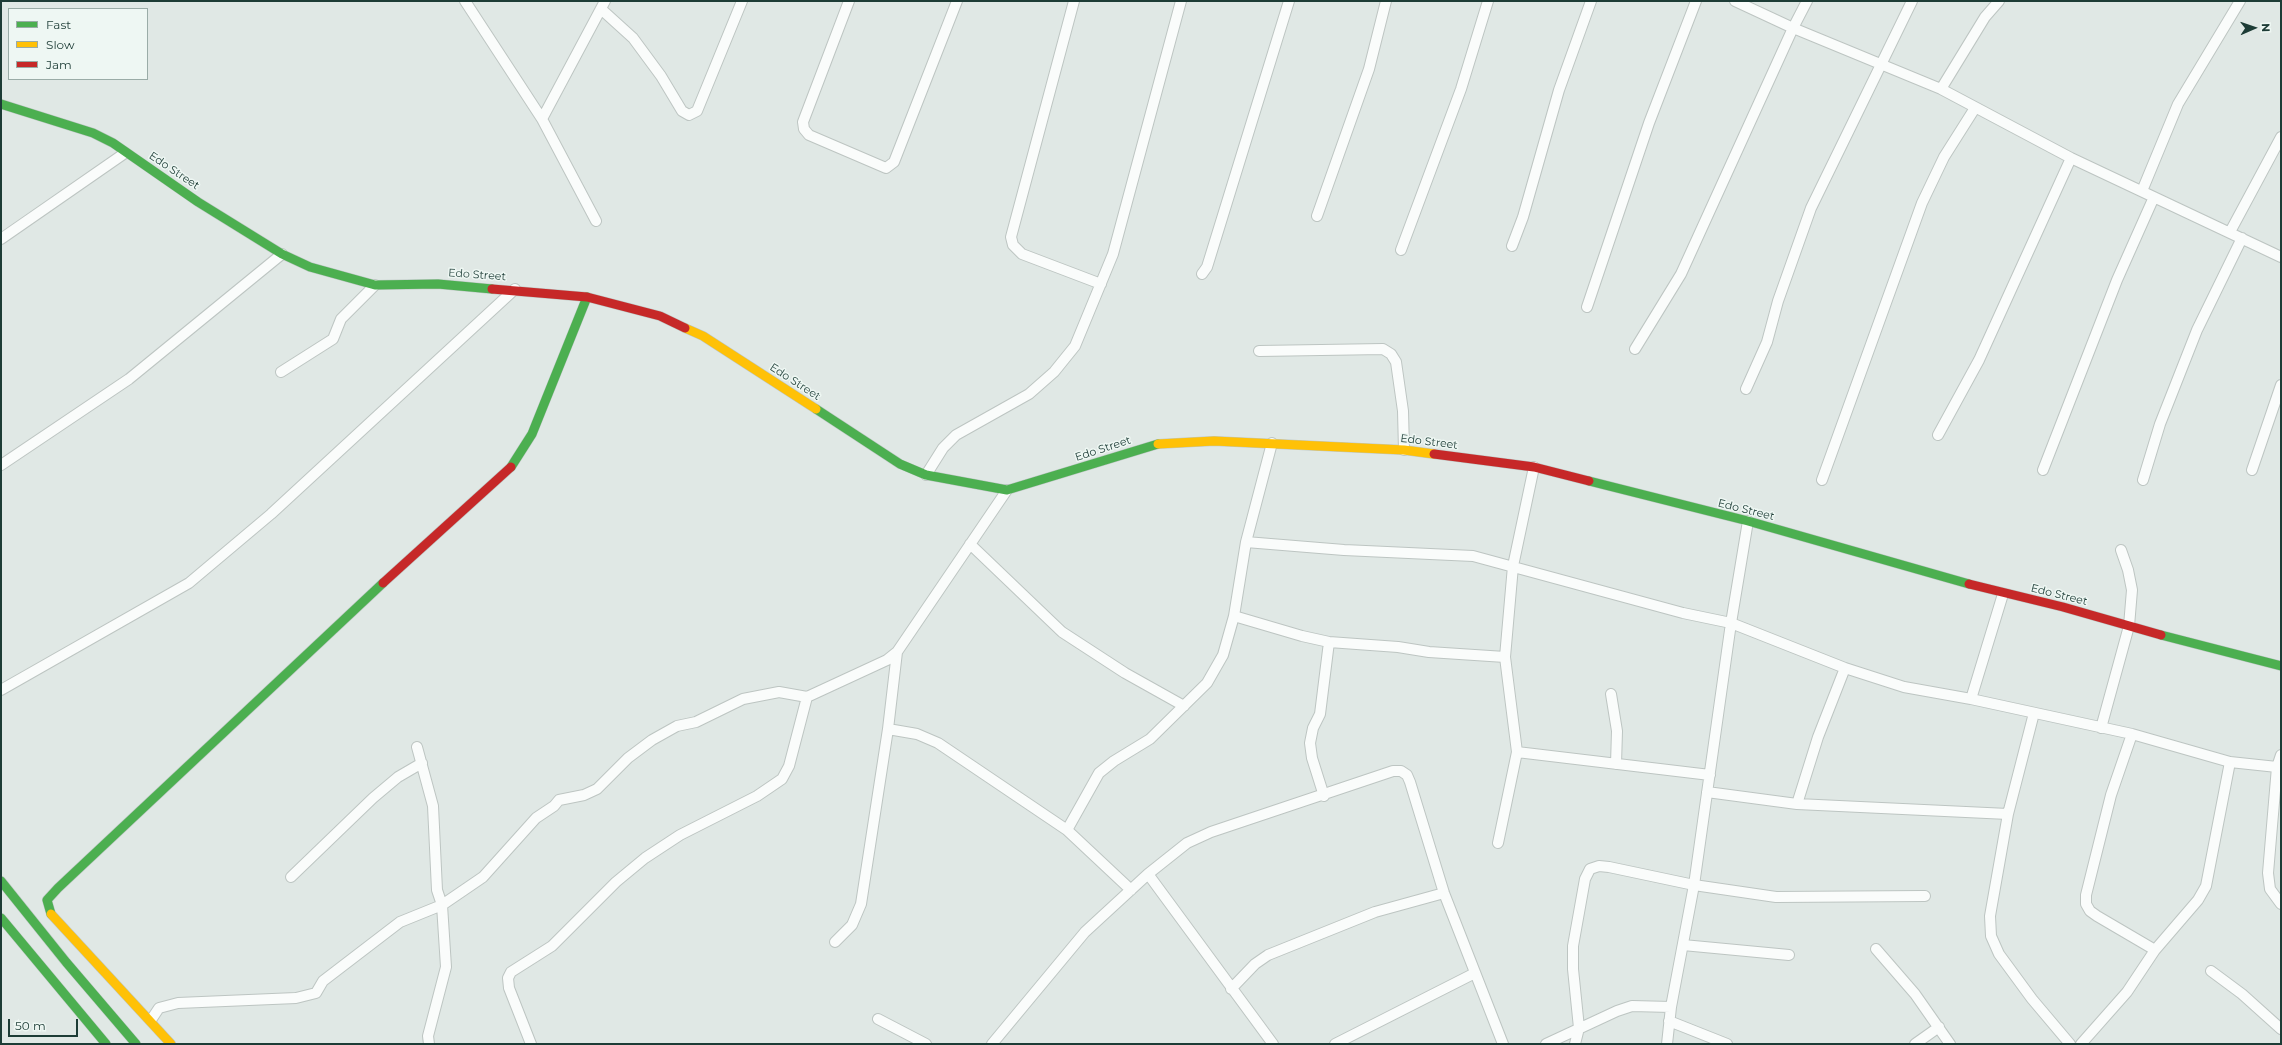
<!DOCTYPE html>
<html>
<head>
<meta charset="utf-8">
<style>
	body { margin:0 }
	#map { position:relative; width:2282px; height:1045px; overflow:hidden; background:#e0e8e5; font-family:Montserrat,sans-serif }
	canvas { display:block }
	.frame { position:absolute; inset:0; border:2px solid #1d3c36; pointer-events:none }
	.legend { position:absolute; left:8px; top:8px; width:140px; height:72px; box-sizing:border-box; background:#eef7f3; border:1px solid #9aaca7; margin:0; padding:5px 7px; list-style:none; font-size:12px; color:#1d3c36 }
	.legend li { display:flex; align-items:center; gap:8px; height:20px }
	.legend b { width:20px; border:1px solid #9aaca7 }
	.north { position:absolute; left:2234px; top:8px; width:40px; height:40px; -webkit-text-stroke:3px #eef7f3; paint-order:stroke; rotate:88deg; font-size:11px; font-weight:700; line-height:16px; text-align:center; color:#1d3c36 }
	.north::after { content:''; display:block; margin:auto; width:14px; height:18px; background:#1d3c36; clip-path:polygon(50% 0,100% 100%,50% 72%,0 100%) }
	.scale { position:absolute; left:8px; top:1019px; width:70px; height:18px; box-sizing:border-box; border:2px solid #1d3c36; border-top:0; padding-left:5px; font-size:12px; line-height:14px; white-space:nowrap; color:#1d3c36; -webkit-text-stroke:3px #eef7f3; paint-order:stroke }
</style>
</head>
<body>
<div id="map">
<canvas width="2282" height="1045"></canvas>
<div class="frame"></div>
<ul class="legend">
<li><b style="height:5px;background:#4caf50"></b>Fast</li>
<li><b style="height:5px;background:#ffc107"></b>Slow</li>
<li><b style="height:5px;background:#c62828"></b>Jam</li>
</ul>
<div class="north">N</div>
<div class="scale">50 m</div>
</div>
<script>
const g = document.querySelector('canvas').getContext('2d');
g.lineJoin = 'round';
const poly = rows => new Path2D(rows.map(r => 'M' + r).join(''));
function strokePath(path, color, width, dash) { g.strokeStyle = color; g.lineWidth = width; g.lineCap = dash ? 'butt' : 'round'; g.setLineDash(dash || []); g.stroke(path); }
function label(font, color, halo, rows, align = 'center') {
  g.font = font + ' Montserrat,sans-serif'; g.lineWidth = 3; g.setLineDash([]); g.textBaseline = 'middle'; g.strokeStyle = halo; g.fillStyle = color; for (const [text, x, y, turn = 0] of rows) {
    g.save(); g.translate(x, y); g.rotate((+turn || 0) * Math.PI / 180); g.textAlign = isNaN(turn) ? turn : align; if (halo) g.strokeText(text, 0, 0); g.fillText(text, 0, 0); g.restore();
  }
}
const street = poly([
	[465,1,542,119,596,221],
	[849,1,803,122,804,129,809,135,886,168,894,162,957,1],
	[1074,1,1011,237,1013,245,1022,254,1101,284],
	[1735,1,1793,28,1941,89,2071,158,2281,257],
	[601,9,633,38,661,76,682,111,689,115,697,111,742,1],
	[1941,89,1985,17,1999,1],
	[542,119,605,1],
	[2142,191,2178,104,2240,1],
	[1317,216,1369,69,1386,1],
	[2230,232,2281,137],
	[1,239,125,153],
	[1512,246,1523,217,1559,90,1591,1],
	[1401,250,1461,89,1488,1],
	[1202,274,1207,267,1289,1],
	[1587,307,1649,123,1696,1],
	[1635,349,1681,274,1793,28,1807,1],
	[1259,351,1383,349,1391,354,1396,362,1403,411,1404,450],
	[281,372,333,339,341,319,375,285],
	[1746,389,1767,342,1778,301,1811,208,1912,1],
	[1938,435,1979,360,2071,158],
	[1,465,129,379,282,254],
	[2043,470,2117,280,2154,197],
	[2252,470,2281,385],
	[926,475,943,448,956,435,1029,394,1054,372,1075,346,1113,254,1181,1],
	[1822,480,1922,203,1944,157,1975,108],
	[2143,480,2160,424,2197,330,2242,238],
	[1246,542,1344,550,1473,556,1683,613,1731,623,1845,668,1904,687,1971,699,2003,594],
	[970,544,1062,632,1125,673,1184,706],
	[1234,616,1302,636,1329,642,1398,647,1429,652,1505,657],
	[1,690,189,583,271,514,515,289],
	[1611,694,1617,731,1616,764],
	[1971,699,2132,734,2230,762],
	[2034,713,2008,814,1990,916,1991,936,1999,954,2032,999,2070,1044],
	[2101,728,2129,626,2132,590,2128,570,2121,550],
	[888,729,917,734,938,743,1067,830,1131,890],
	[2132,734,2111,795,2086,895,2086,904,2090,911,2097,916,2155,950],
	[417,747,433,806,437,890,442,905,446,967,428,1036,429,1044],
	[1517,752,1710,775],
	[2277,767,2268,873,2270,889,2281,904],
	[1707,792,1797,804,2008,814],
	[1324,796,1312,758,1310,743,1313,728,1320,714,1329,642],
	[1797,804,1818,737,1845,668],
	[1067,830,1099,773,1114,761,1150,739,1207,683,1223,655,1234,616,1246,542,1272,443],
	[1498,843,1517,752,1505,657,1513,566,1534,467],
	[1148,874,1273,1044],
	[291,877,373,798,398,777,422,763],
	[835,942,852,925,861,904,888,729,897,652],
	[1683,945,1789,955],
	[1876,949,1915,994,1950,1044],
	[2211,971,2242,994,2281,1029],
	[1231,989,1255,964,1268,955,1375,912,1444,893],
	[878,1019,926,1044],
	[151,1020,159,1008,178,1003,296,998,316,993,323,981,400,922,442,905,483,877,536,818,554,806,559,800,584,795,597,789,628,758,652,740,677,726,696,722,743,699,779,692,807,697],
	[1669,1021,1727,1044],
	[531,1044,509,988,508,978,511,972,552,946,616,882,645,858,680,835,757,796,782,779,789,766,807,697,887,660,897,652,1007,490],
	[992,1044,1085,932,1148,874,1187,843,1211,832,1393,771,1401,771,1407,775,1410,782,1444,893,1503,1044],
	[1335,1044,1475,973],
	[1546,1044,1617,1011,1632,1006,1671,1007],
	[1575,1044,1579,1028,1573,969,1573,946,1585,879,1590,869,1599,866,1609,867,1694,885,1776,897,1925,896],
	[1667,1044,1671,1007,1694,885,1731,623,1748,521],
	[1915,1044,1939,1027],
	[2081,1044,2127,992,2155,950,2198,900,2206,886,2230,762,2277,767,2281,755]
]);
const fast = poly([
	[1,104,93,133,113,143,198,202,282,254,310,267,375,285,438,284,492,289],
	[816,409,900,464,926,475,1007,490,1158,444],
	[511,467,532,434,587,297],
	[1589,481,1748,521,1969,584],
	[2161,635,2281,666],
	[1,881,66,962,136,1044],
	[51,914,47,900,58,888,383,583],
	[1,918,106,1044]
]);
const slow = poly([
	[685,328,703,336,816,409],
	[1158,444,1214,441,1404,450,1434,454],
	[51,914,171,1044]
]);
const jam = poly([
	[492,289,587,297,660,316,685,328],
	[1434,454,1534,467,1589,481],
	[383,583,511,467],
	[1969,584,2063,607,2161,635]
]);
strokePath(street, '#bdc5c2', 12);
strokePath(fast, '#bcc6c3', 10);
strokePath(slow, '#bcc6c3', 10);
strokePath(jam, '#bcc6c3', 10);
strokePath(street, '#fafcfb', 10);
strokePath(fast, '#4caf50', 9);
strokePath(slow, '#ffc107', 9);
strokePath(jam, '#c62828', 9);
label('11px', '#1d3c36', '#eef7f3', [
	["Edo Street",174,171,34],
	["Edo Street",477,275,4],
	["Edo Street",795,382,33],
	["Edo Street",1429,442,7],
	["Edo Street",1103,449,-18],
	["Edo Street",1746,510,14],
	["Edo Street",2059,595,14]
]);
</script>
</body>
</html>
